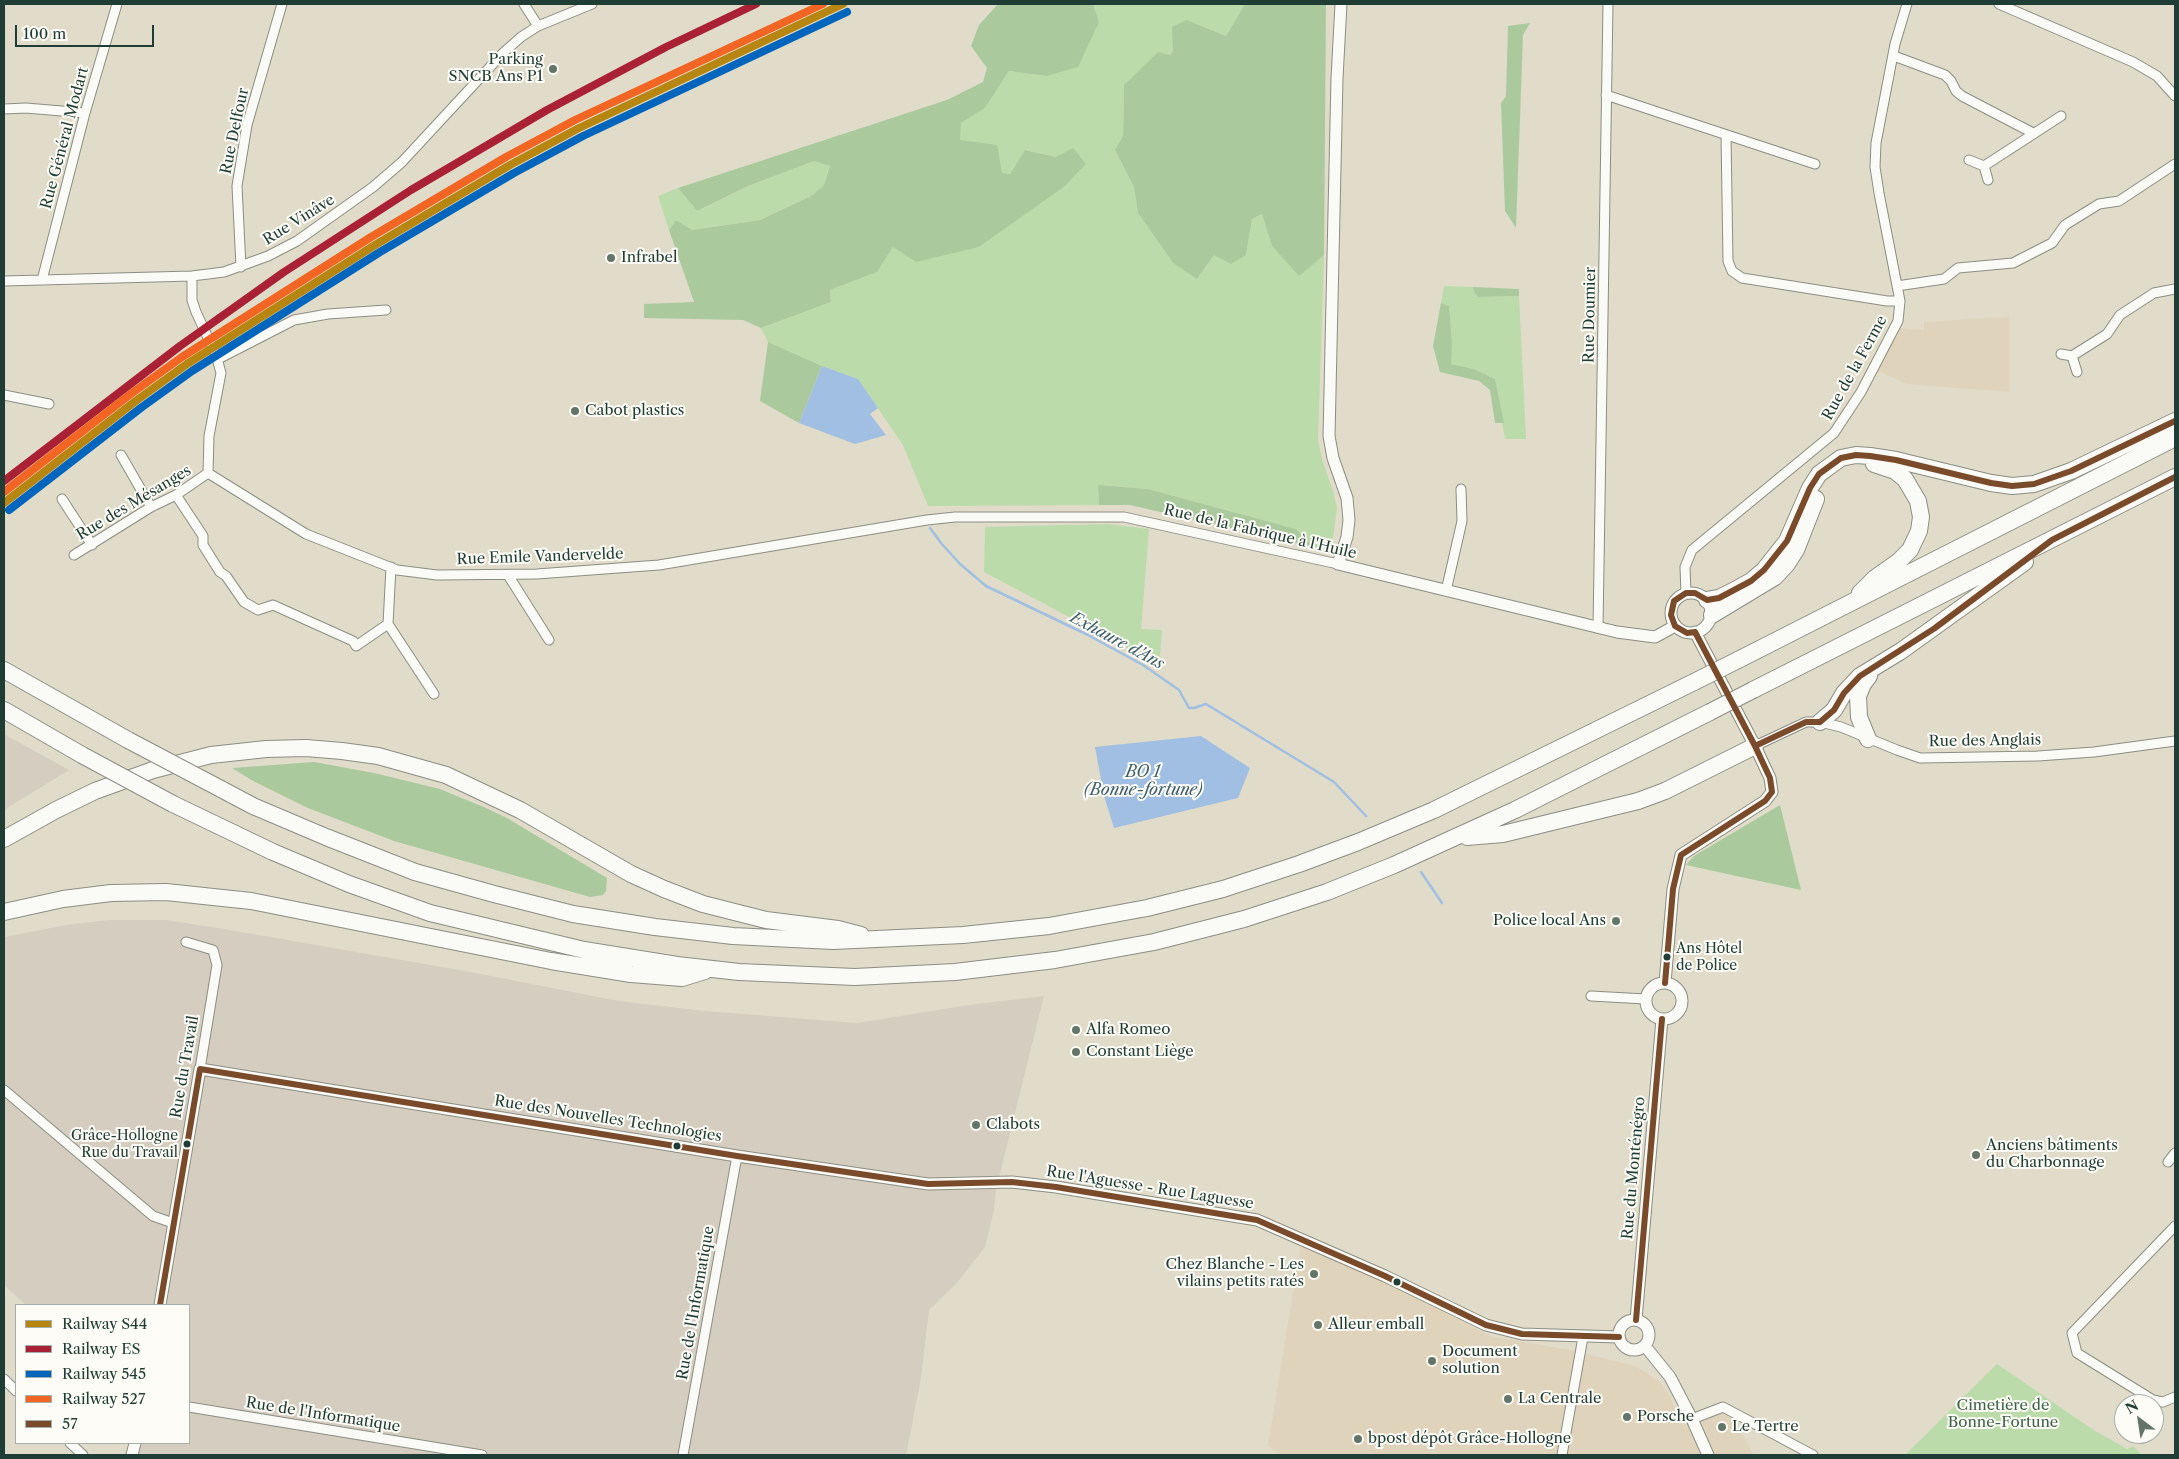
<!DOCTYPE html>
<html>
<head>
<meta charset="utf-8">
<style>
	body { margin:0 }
	#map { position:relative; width:2179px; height:1459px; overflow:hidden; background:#e0dcc9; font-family:"Libre Caslon Text",serif }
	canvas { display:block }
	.frame { position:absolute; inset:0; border:5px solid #1f3d34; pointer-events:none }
	.legend { position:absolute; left:15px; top:1304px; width:175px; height:140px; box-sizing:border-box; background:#fdfcf7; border:1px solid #a4b0a9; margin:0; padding:6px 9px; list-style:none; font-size:15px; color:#1f3d34 }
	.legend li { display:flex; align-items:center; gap:10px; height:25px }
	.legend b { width:25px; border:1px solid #a4b0a9 }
	.north { position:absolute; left:2114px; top:1394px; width:50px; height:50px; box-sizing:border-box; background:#fdfcf7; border:1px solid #a4b0a9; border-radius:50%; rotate:329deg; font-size:14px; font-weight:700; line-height:20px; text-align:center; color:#1f3d34 }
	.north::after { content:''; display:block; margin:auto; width:18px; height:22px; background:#637568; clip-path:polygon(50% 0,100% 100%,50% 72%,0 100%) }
	.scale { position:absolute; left:15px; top:25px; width:139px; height:22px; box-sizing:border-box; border:2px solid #1f3d34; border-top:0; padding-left:6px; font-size:15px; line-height:18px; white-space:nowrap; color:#1f3d34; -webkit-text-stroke:4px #fdfcf7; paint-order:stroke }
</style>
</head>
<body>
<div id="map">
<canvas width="2179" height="1459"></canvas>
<div class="frame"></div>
<ul class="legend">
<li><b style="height:6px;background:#b68610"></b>Railway S44</li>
<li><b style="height:6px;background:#aa2135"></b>Railway ES</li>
<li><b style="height:6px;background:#0065bd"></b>Railway 545</li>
<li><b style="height:6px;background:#f26522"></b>Railway 527</li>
<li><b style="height:6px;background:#7a4b2a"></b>57</li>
</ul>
<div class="north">N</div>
<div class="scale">100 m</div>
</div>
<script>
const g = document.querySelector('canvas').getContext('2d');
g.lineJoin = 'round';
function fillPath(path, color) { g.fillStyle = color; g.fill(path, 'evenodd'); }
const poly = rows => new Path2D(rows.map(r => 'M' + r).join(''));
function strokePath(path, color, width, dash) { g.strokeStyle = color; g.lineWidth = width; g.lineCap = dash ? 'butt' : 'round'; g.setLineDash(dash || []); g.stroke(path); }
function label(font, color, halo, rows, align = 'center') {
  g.font = font + ' "Libre Caslon Text",serif'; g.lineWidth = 4; g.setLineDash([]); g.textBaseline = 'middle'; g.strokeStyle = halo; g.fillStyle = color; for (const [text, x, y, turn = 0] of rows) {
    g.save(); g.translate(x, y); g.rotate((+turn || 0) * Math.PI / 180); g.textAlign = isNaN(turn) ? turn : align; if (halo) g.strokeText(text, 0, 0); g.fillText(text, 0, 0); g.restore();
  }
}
fillPath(poly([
	[2009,317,2009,392,1907,384,1877,370,1897,328,1924,330,1924,322],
	[1301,1244,1411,1294,1490,1336,1570,1350,1635,1366,1659,1381,1669,1395,1683,1425,1725,1413,1734,1419,1754,1455,1279,1455,1268,1445]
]), '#e0d3bb');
fillPath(poly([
	[4,734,69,770,4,810],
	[109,920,166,920,230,930,465,971,619,1001,705,1011,857,1023,969,1005,1044,996,996,1190,994,1210,985,1247,957,1283,929,1310,921,1378,906,1455,129,1455,129,1443,189,1443,189,1305,26,1305,4,1285,4,937,66,925]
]), '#d5cec0');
fillPath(poly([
	[1093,4,1245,4,1226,36,1187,20,1170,55,1158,52,1124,85,1123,136,1115,150,1134,187,1138,213,1173,263,1198,278,1214,255,1246,255,1252,219,1262,214,1272,246,1299,275,1324,255,1318,440,1322,459,1333,491,1337,508,1332,545,1328,550,1315,548,1296,529,1148,489,1098,485,1099,505,928,506,903,445,858,379,822,366,768,342,761,328,831,302,830,290,877,272,893,247,979,247,1068,183,1085,164,1026,150,1010,174,1001,173,959,140,961,123,985,108,1009,71,1046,76,1099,22],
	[814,161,830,165,824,185,811,196,760,220,692,230,676,220,669,230,658,196,678,188,697,211,748,186],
	[1444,286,1473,287,1474,292,1478,297,1519,296,1526,439,1505,439,1495,379,1474,369,1450,364,1452,339,1449,306,1441,303],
	[1108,524,1149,529,1141,629,1162,630,1159,668,1126,647,984,572,985,527],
	[1997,1364,2092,1429,2127,1449,2133,1446,2142,1455,1905,1455]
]), '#bbdbaa');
fillPath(poly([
	[998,4,1093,4,1099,22,1078,67,1046,76,1009,71,985,108,961,123,960,140,997,145,1002,173,1010,174,1025,150,1056,157,1073,148,1086,164,1065,186,979,247,916,262,893,247,877,272,830,290,831,302,761,328,743,320,644,318,644,304,694,302,669,230,676,220,692,230,760,220,811,196,824,185,830,166,814,161,748,186,697,211,678,188,947,100,983,82,987,68,971,46,979,25],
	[1245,4,1326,4,1324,255,1299,276,1272,246,1262,214,1252,219,1246,255,1231,264,1214,255,1197,279,1173,263,1138,213,1134,187,1115,150,1123,136,1124,85,1158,52,1170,55,1173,50,1172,27,1187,20,1226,36],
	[1530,23,1523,35,1516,228,1505,211,1501,103,1506,96,1508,26],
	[1473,287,1519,289,1519,296,1478,297,1474,292],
	[1441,303,1449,306,1452,341,1451,364,1474,369,1495,379,1504,423,1495,423,1490,390,1479,381,1440,372,1433,346],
	[768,342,822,366,799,423,760,401],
	[1098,485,1148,489,1296,529,1315,548,1130,505,1099,505],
	[314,762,374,773,440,789,486,808,507,818,607,878,606,891,603,895,590,897,394,841,308,808,255,782,232,768],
	[1780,805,1801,890,1686,865,1694,856]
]), '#aaca9e');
fillPath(poly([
	[822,366,858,379,878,408,870,414,886,435,855,444,799,423],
	[1201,736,1250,768,1238,798,1114,828,1104,796,1095,747]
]), '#a0bfe3');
strokePath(poly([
	[930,528,941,543,960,564,986,586,1088,635,1143,665,1179,690,1189,708,1194,708,1206,704,1334,782,1366,816],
	[1421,872,1442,903]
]), '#a0bfe3', 2.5);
const minor = poly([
	[524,4,538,26],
	[1999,4,2133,62,2157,76,2175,96],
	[1894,56,1945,75,1951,81,1956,91,1962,96,2033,133],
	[1606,95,1815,164],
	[4,109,26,108,85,113],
	[1726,135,1728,261,1732,271,1742,278,1887,301,1900,301],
	[1969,160,1984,166],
	[1988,180,1984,166,2061,116],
	[241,267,237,186,247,125,282,4],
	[192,276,192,300,196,312,216,355,221,373,209,436,208,473,306,534,397,570,437,575,537,574,659,565,927,520,955,517,1124,517,1338,564],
	[42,280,85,113,117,4],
	[4,281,192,276,224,272,268,256,297,241,373,187,402,162,503,53,521,37,538,26,592,4],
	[1897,286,1944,279,1958,268,2013,263,2052,243,2065,225,2099,204,2119,201,2175,164],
	[2061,354,2072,356,2077,372],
	[2072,356,2107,334,2120,315,2154,293,2175,289],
	[218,359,294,320,328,314,386,310],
	[4,395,49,404],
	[121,455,151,507],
	[176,495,203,536,203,545,220,572,226,576,244,602,258,610,273,605,353,641,356,646,388,624,391,567],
	[62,499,92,545],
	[74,555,151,507,176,495,208,473],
	[508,575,549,640],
	[1446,591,1462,521,1461,489],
	[1686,593,1685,567,1692,550,1834,433,1861,392,1898,321,1900,301,1879,193,1875,167,1876,143,1895,44,1907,4],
	[388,624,434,694],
	[1598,628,1608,4],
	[1755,746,1806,722,1820,722,1841,727,1897,750,1920,758,2038,756,2094,752,2175,741],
	[186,942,213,950,217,965,200,1069],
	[1591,996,1646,999],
	[4,1090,153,1216,173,1223],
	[2168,1162,2175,1153],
	[2175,1226,2072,1333,2077,1353,2153,1400,2163,1402,2175,1397],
	[4,1379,16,1391],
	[189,1407,482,1455],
	[1692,1419,1723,1407,1813,1455],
	[70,1443,83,1455],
	[683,1455,737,1156],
	[1562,1455,1583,1337]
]);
const tertiary = poly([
	[1341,4,1337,78,1329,436,1333,458,1347,498,1349,520,1347,537,1338,564,1617,632,1655,637,1675,626],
	'1671 613a20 20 0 1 1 40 0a20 20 0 1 1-40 0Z',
	'1646 1001a18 18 0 1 1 36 0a18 18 0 1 1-36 0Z',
	[1665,983,1673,889,1681,855,1765,801,1772,792,1770,778,1755,746,1695,632],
	[160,1305,200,1069,737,1156,928,1184,1012,1182,1056,1187,1257,1220,1385,1276,1486,1325,1522,1334,1619,1337],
	'1619 1335a15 15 0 1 1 30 0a15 15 0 1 1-30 0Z',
	[1636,1320,1662,1019],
	[1645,1346,1670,1377,1692,1419,1708,1455],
	[132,1455,135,1443]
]);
const motorway = poly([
	[1860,593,1875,578,1899,561,1910,550,1919,531,1921,517,1918,501,1905,479,1895,471,1874,464],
	[1707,600,1719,598,1735,590,1751,581,1764,570,1787,541,1810,488,1819,474,1841,458,1856,455,1870,456,1896,460,1991,483,2012,486,2034,484,2071,471,2175,421],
	[1712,615,1775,577,1787,564,1796,550,1816,499],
	[1738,660,2175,438],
	[4,670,128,740],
	[1753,690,2175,477],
	[4,710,82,755],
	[1820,722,1834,710,1844,693,1860,676,1901,651,2025,562],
	[1868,739,1859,717,1858,696,1863,684,1869,676],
	[221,789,253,806,326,837,415,872,494,894,573,914,655,927,733,936,833,941,963,935,1049,926,1147,908,1223,889,1299,864,1358,842,1434,810,1694,682],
	[173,804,273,852,349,884,430,913,584,950,677,965,739,972,855,977,955,972,1055,960,1154,942,1244,919,1327,892,1394,865,1515,810,1710,712],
	[1467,837,1503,834,1638,801,1665,791,1755,746],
	[4,839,56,810,95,791,153,770,211,755,266,749,306,748,342,751,378,756,446,775,520,810,631,874,664,889,703,904,766,920,838,929,861,935],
	[4,912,63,899,111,893,166,892,251,901,551,961,631,974,682,978,705,971]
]);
strokePath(minor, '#8b8e83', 11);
strokePath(tertiary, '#8b8e83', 13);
strokePath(motorway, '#8b8e83', 18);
strokePath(minor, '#fafaf7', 9);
strokePath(tertiary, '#fafaf7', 11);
strokePath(motorway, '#fafaf7', 16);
const motorwayBridge = poly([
	[1694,682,1738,660],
	[1710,712,1753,690],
	[128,740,221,789],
	[82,755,173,804]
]);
strokePath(motorwayBridge, '#8b8e83', 18, []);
strokePath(motorwayBridge, '#fafaf7', 16);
strokePath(poly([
	[1695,632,1687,633,1675,626,1671,615,1674,601,1686,593,1695,593,1707,600,1719,598,1751,581,1764,570,1787,541,1810,488,1819,474,1841,458,1856,455,1870,456,1896,460,1991,483,2012,486,2034,484,2071,471,2175,421],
	[1820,722,1834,710,1844,693,1860,676,1935,628,2052,540,2175,477],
	[1755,746,1806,722,1820,722],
	[1665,983,1673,889,1681,855,1765,801,1772,792,1770,778,1755,746,1695,632],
	[200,1069,737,1156,928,1184,1012,1182,1056,1187,1257,1220,1385,1276,1486,1325,1522,1334,1619,1337],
	[160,1305,200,1069],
	[1636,1320,1662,1019]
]), '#7a4b2a', 6);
strokePath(poly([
	[4,503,137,400,187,364,375,245,510,165,579,128,843,4]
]), '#b68610', 8);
strokePath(poly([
	[4,481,180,346,284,272,411,190,547,110,666,47,756,4]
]), '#aa2135', 8);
strokePath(poly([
	[9,510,142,407,192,371,380,252,514,173,583,136,847,12]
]), '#0065bd', 8);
strokePath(poly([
	[4,492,132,393,182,357,371,237,506,157,575,120,823,4]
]), '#f26522', 8);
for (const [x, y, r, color] of [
	[553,69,5,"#637568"],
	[611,258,5,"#637568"],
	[575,411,5,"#637568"],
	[1616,921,5,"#637568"],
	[1667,957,4.5,"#1f3d34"],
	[1076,1030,5,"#637568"],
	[1076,1052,5,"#637568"],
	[976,1125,5,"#637568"],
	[187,1144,4.5,"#1f3d34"],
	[677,1146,4.5,"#1f3d34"],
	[1976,1155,5,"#637568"],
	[1314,1274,5,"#637568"],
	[1397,1282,4.5,"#1f3d34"],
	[1318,1325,5,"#637568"],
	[1432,1361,5,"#637568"],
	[1508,1399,5,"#637568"],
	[1627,1417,5,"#637568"],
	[1722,1427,5,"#637568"],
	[1358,1439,5,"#637568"]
]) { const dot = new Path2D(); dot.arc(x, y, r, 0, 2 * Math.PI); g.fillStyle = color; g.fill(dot); strokePath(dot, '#fdfcf7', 2); }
label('14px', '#1f3d34', '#fdfcf7', [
	["Ans Hôtel",1676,949],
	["de Police",1676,966],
	["Grâce-Hollogne",178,1136,"right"],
	["Rue du Travail",178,1153,"right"]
], 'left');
label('15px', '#1f3d34', '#fdfcf7', [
	["Parking",543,60,"right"],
	["SNCB Ans P1",543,77,"right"],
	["Infrabel",621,258],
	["Cabot plastics",585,411],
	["Police local Ans",1606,921,"right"],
	["Alfa Romeo",1086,1030],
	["Constant Liège",1086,1052],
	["Clabots",986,1125],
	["Anciens bâtiments",1986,1146],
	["du Charbonnage",1986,1163],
	["Chez Blanche - Les",1304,1265,"right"],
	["vilains petits ratés",1304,1282,"right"],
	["Alleur emball",1328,1325],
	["Document",1442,1352],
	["solution",1442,1369],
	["La Centrale",1518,1399],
	["Porsche",1637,1417],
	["Le Tertre",1732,1427],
	["bpost dépôt Grâce-Hollogne",1368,1439]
], 'left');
label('15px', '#1f3d34', '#fdfcf7', [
	["Rue Delfour",235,131,-78],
	["Rue Général Modart",65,138,-75],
	["Rue Vinâve",299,220,-32],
	["Rue Doumier",1590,315,-89],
	["Rue de la Ferme",1855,368,-61],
	["Rue des Mésanges",134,503,-31],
	["Rue de la Fabrique à l'Huile",1260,532,13],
	["Rue Emile Vandervelde",540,557,-2],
	["Rue des Anglais",1985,741,-1],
	["Rue du Travail",185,1067,-80],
	["Rue des Nouvelles Technologies",608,1119,9],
	["Rue du Monténégro",1634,1168,-85],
	["Rue l'Aguesse - Rue Laguesse",1150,1188,9],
	["Rue de l'Informatique",696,1303,-80],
	["Rue de l'Informatique",323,1415,9]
]);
label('15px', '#3e644b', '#fdfcf7', [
	["Cimetière de",2003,1406],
	["Bonne-Fortune",2003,1423]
]);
label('italic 16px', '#3d606c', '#fdfcf7', [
	["Exhaure d'Ans",1117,641,28],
	["BO 1",1143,772],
	["(Bonne-fortune)",1143,790]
]);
</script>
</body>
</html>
